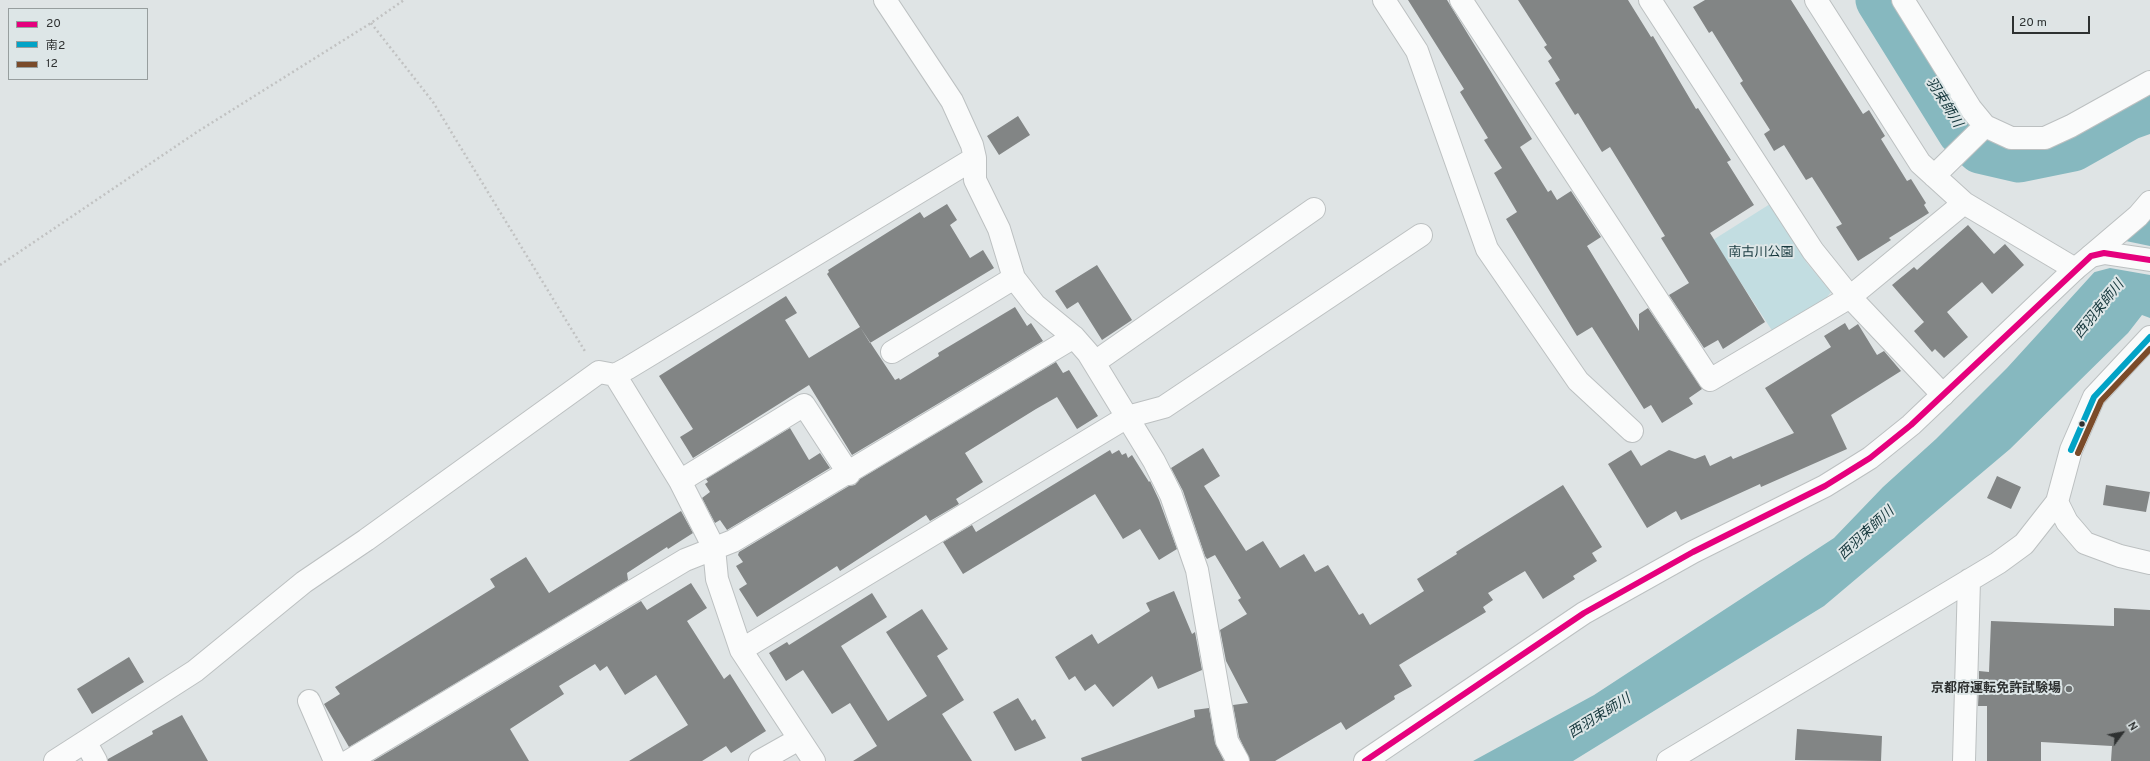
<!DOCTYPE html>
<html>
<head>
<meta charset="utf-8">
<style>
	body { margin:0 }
	#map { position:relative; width:2150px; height:761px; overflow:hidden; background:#dfe4e5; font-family:Overpass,"Noto Sans JP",sans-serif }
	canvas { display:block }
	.legend { position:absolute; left:8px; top:8px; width:140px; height:72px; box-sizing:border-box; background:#dde6e7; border:1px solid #979e9e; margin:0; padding:5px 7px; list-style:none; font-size:12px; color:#2e3131 }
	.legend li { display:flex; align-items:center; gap:8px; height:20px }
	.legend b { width:20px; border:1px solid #979e9e }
	.north { position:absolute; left:2102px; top:713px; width:40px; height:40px; -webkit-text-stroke:3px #dde6e7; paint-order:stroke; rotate:58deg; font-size:11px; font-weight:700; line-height:16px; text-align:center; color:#2e3131 }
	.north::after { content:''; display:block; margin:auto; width:14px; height:18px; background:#2e3131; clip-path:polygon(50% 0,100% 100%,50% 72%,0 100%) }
	.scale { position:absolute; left:2012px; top:16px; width:78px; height:18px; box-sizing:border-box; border:2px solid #2e3131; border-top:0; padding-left:5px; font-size:12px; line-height:14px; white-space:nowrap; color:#2e3131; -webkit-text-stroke:3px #dde6e7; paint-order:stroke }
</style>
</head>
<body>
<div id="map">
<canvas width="2150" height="761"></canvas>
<ul class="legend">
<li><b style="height:5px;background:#e5007d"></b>20</li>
<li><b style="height:5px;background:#02a3c6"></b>南2</li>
<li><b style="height:5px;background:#7a4b2a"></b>12</li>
</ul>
<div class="north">N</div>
<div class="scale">20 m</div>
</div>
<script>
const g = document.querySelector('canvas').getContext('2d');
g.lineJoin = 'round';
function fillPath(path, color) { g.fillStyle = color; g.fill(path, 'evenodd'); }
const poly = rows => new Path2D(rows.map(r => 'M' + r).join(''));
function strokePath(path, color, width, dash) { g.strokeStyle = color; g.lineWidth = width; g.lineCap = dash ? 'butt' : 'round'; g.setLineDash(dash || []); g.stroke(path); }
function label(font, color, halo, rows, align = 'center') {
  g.font = font + ' Overpass,"Noto Sans JP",sans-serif'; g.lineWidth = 4; g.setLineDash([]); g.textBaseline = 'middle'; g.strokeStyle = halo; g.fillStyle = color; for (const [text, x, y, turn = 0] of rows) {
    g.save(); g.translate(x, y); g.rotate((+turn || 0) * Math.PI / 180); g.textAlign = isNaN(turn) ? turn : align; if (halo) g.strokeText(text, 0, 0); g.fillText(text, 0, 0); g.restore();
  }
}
fillPath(poly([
	[1770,204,1807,263,1831,292,1824,301,1773,332,1713,240]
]), '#c2dde1');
fillPath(poly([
	[2150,211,2150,318,2142,315,2128,333,2010,449,1824,606,1573,761,1473,761,1594,695,1834,538,1883,487,1936,439,2007,368]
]), '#86b8bf');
fillPath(poly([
	[2121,240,2150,246,2150,275,2110,268,2091,273]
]), '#dfe4e5');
strokePath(poly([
	[1879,0,1961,132,1980,150,2019,159,2073,148,2128,117,2150,109]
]), '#86b8bf', 47);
fillPath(poly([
	[1408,0,1447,0,1532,139,1520,147,1548,192,1551,190,1557,200,1571,191,1601,237,1587,246,1639,331,1639,314,1648,308,1702,389,1689,398,1693,404,1662,423,1651,405,1644,409,1592,327,1577,336,1506,219,1517,212,1494,173,1502,168,1484,140,1488,138,1460,92,1464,89],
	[1518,0,1628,0,1651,37,1653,36,1696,109,1698,108,1731,160,1727,162,1754,205,1710,233,1765,322,1723,349,1718,340,1704,348,1669,295,1689,283,1661,238,1665,236,1610,147,1602,152,1578,113,1575,115,1555,83,1560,80,1548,61,1552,58,1544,47,1547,45],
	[1705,0,1791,0,1863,114,1869,110,1885,136,1881,139,1907,181,1911,179,1926,203,1924,205,1929,213,1889,238,1891,240,1858,261,1836,227,1842,224,1812,177,1806,180,1784,145,1774,151,1764,134,1770,130,1740,83,1743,81,1712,31,1709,33,1693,7],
	[1018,116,1030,135,999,155,987,136],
	[947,204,957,220,950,225,970,258,983,250,994,268,870,343,827,274,829,272,828,270,920,212,924,218],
	[1968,225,1994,254,2005,244,2024,265,1992,294,1982,282,1947,312,1968,337,1944,358,1935,349,1932,352,1914,331,1924,322,1892,285,1914,267,1917,270],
	[1097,265,1132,320,1102,340,1078,302,1067,309,1055,291],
	[786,296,797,313,785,320,809,358,860,327,895,380,899,378,900,380,939,356,938,353,1015,307,1027,326,1031,323,1043,341,852,455,809,385,693,458,680,437,693,429,659,376],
	[1845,323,1849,330,1858,324,1877,355,1884,351,1901,371,1831,415,1847,449,1761,487,1760,484,1681,520,1676,511,1647,528,1608,464,1631,450,1641,466,1669,450,1695,459,1705,455,1710,466,1731,456,1733,459,1794,433,1765,388,1831,347,1824,336],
	[1056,362,1063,373,1069,370,1098,416,1077,429,1057,397,1036,409,965,453,983,482,956,499,959,504,930,521,926,515,840,571,837,566,757,617,739,589,747,584,736,566,743,562,738,555,739,552,849,486,855,485,860,479],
	[790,428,809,460,820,453,830,468,727,530,720,520,715,523,702,498,710,492,705,484,708,482,706,479],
	[1203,448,1220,476,1204,486,1246,551,1263,541,1280,568,1304,554,1315,572,1328,565,1359,615,1363,613,1370,625,1424,591,1417,579,1457,554,1456,552,1563,485,1602,547,1592,553,1597,561,1573,576,1575,579,1543,599,1525,571,1488,593,1493,600,1483,607,1486,612,1399,665,1412,686,1394,696,1395,699,1346,730,1341,722,1275,761,1250,761,1239,737,1233,705,1248,703,1226,661,1220,630,1247,614,1238,600,1241,598,1215,555,1207,559,1205,556,1183,491,1171,468],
	[1110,450,1112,454,1119,450,1122,455,1126,453,1128,458,1132,455,1149,482,1150,481,1159,500,1177,549,1159,560,1140,529,1123,539,1095,494,963,574,943,542,972,525,976,532],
	[1997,476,2021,487,2011,509,1987,498],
	[2106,485,2150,492,2146,512,2103,505],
	[681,511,693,533,668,549,667,547,627,573,628,580,349,747,324,704,340,694,335,687,495,587,490,579,526,557,549,593],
	[691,583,707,608,687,621,724,679,730,674,766,731,731,753,726,746,702,761,629,761,688,725,656,675,625,695,607,666,600,671,595,664,559,686,564,694,510,729,529,761,373,761,641,601,647,610],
	[1174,591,1192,634,1195,632,1202,670,1158,689,1152,676,1113,707,1095,684,1085,691,1075,676,1069,680,1055,657,1092,634,1098,644,1150,611,1146,603],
	[872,593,887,617,841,646,888,721,927,696,886,632,922,609,948,649,937,656,964,700,942,714,972,761,853,761,877,746,850,703,832,714,803,670,786,681,769,653,787,642,789,645],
	[2114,608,2150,610,2150,761,2111,761,2112,746,2041,742,2041,761,1987,761,1987,706,1978,706,1979,685,1979,671,1989,672,1991,621,2114,626],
	[129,657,144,682,92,714,77,689],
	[1018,698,1032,721,1035,719,1046,738,1015,751,993,712],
	[1209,708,1215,743,1224,761,1082,761,1081,758,1195,717,1194,710],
	[182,715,208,761,108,761,108,759,153,734,152,731],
	[1797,729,1882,736,1881,761,1795,760]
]), '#828585');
const minor = poly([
	[885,0,952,101,972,145,975,158,975,180,999,229,1014,278,1035,305,1074,337,1088,353,1154,461,1171,495,1197,570,1227,741,1238,761],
	[1384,0,1417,51,1487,249,1578,381,1632,431],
	[1461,0,1710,380,1850,297,1964,203],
	[1650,0,1813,251,1850,297,1943,395],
	[1816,0,1920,163,1964,203,2075,269],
	[1903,0,1971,109,1985,126,2011,138,2045,138,2071,126,2150,82],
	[1934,176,1985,126],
	[2091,256,2138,216,2150,202],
	[2150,337,2094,397,2071,450,2057,502,2067,522,2085,543,2120,556,2150,563],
	[892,352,1014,278],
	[1095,362,1314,209],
	[615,375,680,481,714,548,717,579,741,650,814,761],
	[680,481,804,405,849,474],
	[741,650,1127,417,1164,407,1421,235],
	[309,701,335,761],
	[86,743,96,761],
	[55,761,195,671,304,582,366,540,599,372,615,375,628,368,975,158],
	[349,761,685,560,733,541,1074,337],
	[760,761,799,739],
	[1668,761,1998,563,2024,544,2057,502],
	[1964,761,1969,580]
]);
const major = poly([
	[1365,761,1584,613,1693,552,1825,486,1870,458,1911,425,2075,269,2091,256,2104,253,2150,260]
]);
strokePath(minor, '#bcc0c1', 24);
strokePath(major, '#bcc0c1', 24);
strokePath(poly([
	[371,23,433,102,586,353],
	[0,265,197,132,371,23,404,0]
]), '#c1c2c2', 2.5, [2, 3]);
strokePath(minor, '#fafbfb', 22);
strokePath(major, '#fafbfb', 22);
strokePath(poly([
	[1365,761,1584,613,1693,552,1825,486,1870,458,1911,425,2091,256,2104,253,2150,260]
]), '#e5007d', 6);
strokePath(poly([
	[2071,450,2094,397,2150,337]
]), '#02a3c6', 6);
strokePath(poly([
	[2078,453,2101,401,2150,349]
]), '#7a4b2a', 6);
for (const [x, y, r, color] of [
	[2082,424,3.5,"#2e3131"],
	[2069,689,4,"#6c7070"]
]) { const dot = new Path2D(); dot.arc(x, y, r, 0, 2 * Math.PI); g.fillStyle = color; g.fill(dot); strokePath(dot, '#dde6e7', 1.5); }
label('13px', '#17393e', '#dde6e7', [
	["南古川公園",1761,253]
]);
label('bold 13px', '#2e3131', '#dde6e7', [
	["京都府運転免許試験場",2061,689]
], 'right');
label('italic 14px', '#15373c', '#dde6e7', [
	["羽束師川",1943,103,58],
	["西羽束師川",2100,310,-51],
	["西羽束師川",1867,534,-43],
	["西羽束師川",1600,717,-32]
]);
</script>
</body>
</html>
